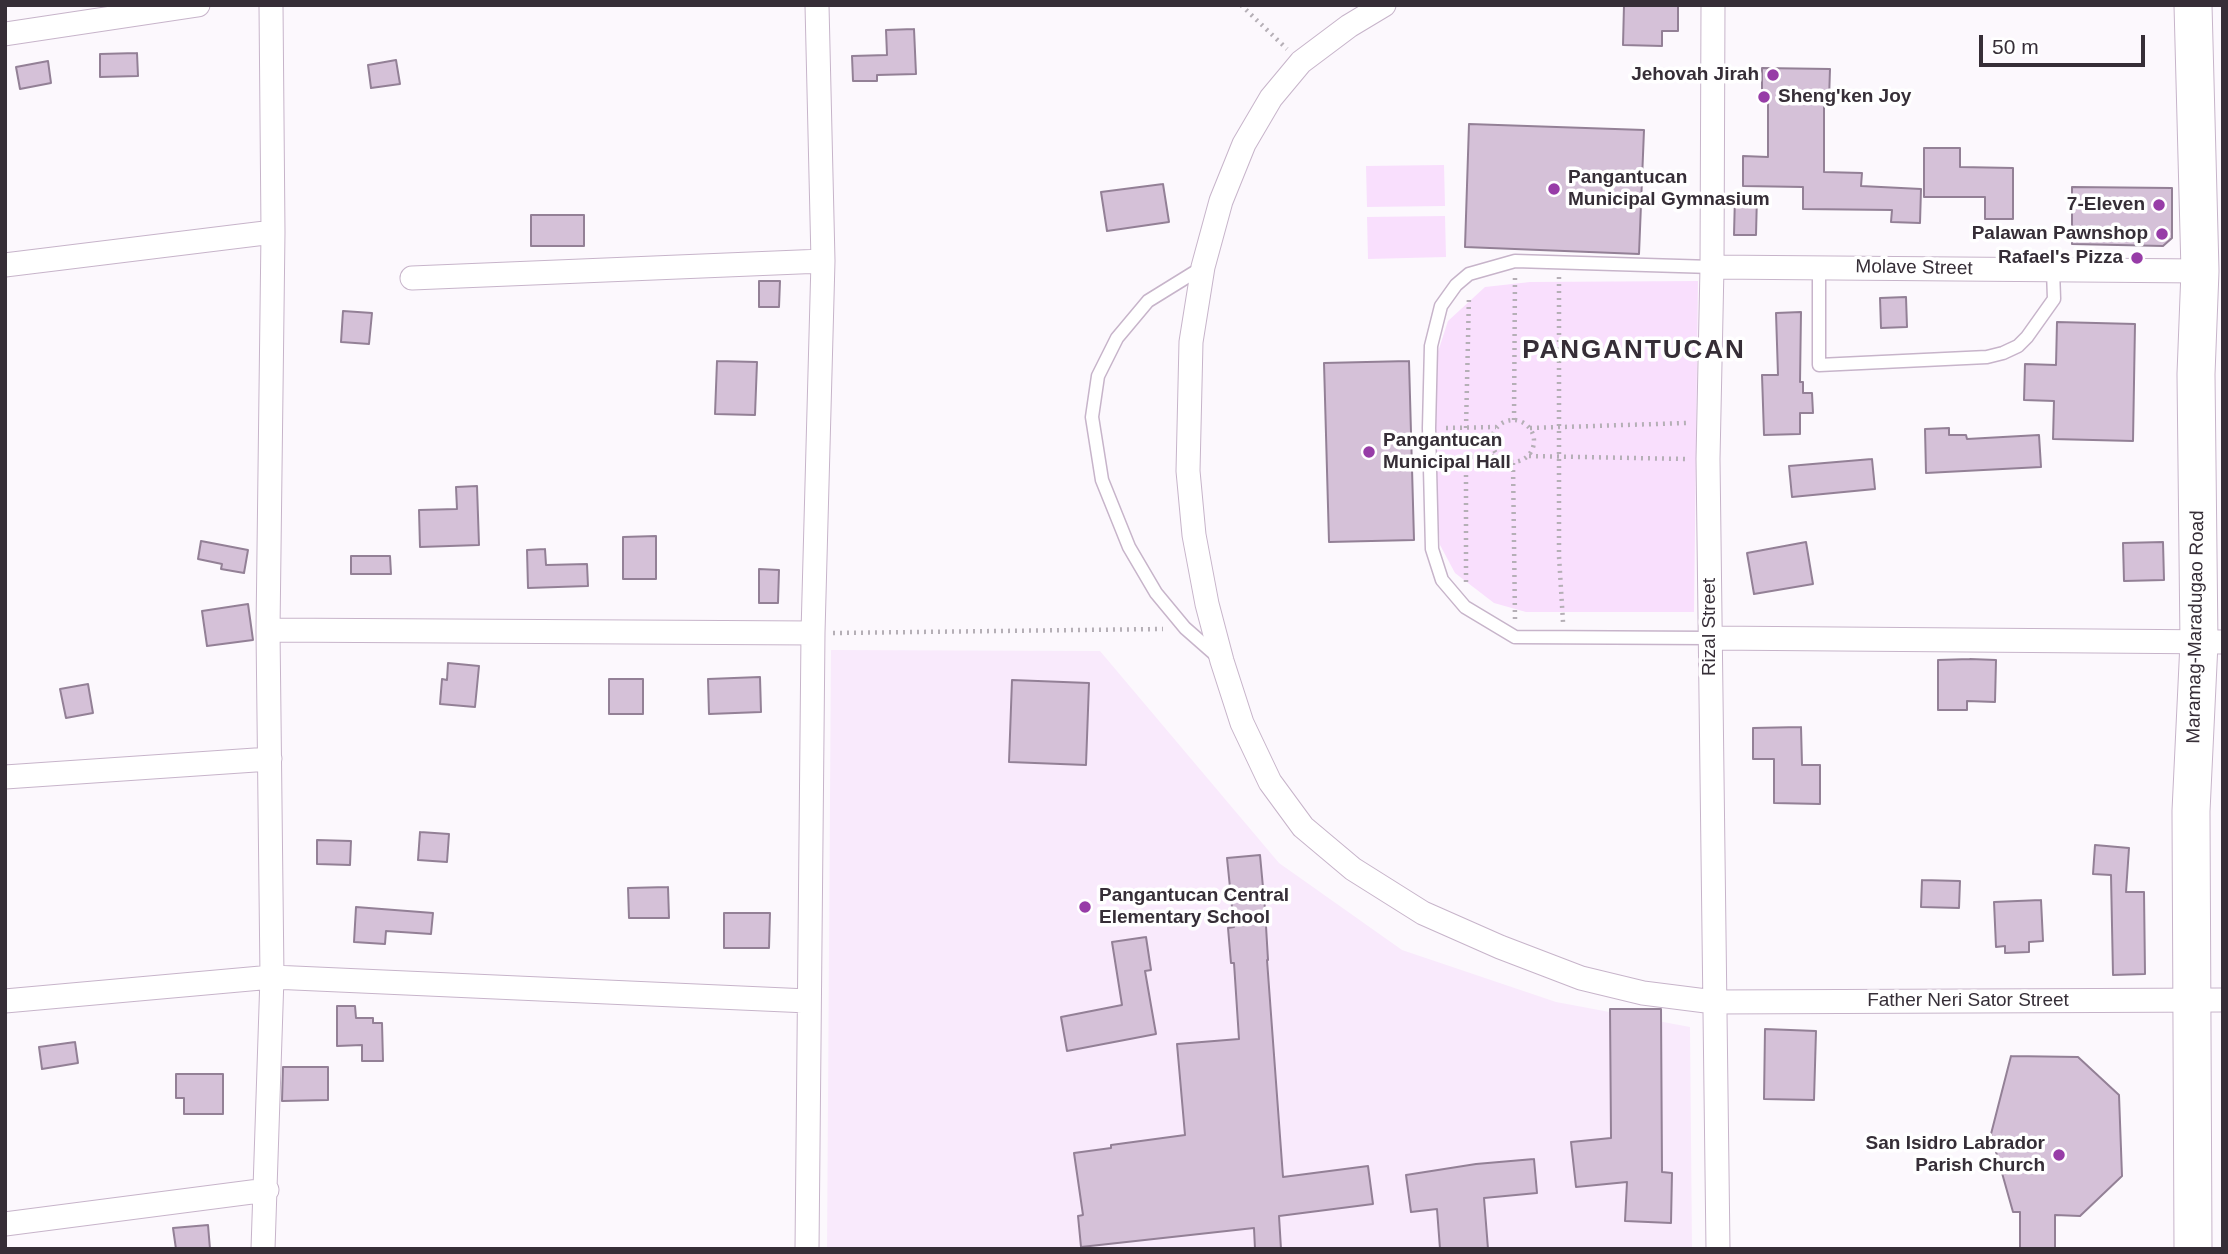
<!DOCTYPE html>
<html>
<head>
<meta charset="utf-8">
<style>
	body { margin:0 }
	#map { position:relative; width:2228px; height:1254px; overflow:hidden; background:#fcf8fd; font-family:Helvetica,sans-serif }
	canvas { display:block }
	.frame { position:absolute; inset:0; border:7px solid #362e37; pointer-events:none }
	.scale { position:absolute; left:1979px; top:35px; width:166px; height:32px; box-sizing:border-box; border:4px solid #362e37; border-top:0; padding-left:9px; font-size:21px; line-height:24px; white-space:nowrap; color:#362e37; -webkit-text-stroke:5px #fff; paint-order:stroke }
</style>
</head>
<body>
<div id="map">
<canvas width="2228" height="1254"></canvas>
<div class="frame"></div>
<div class="scale">50 m</div>
</div>
<script>
const g = document.querySelector('canvas').getContext('2d');
g.lineJoin = 'round';
function fillPath(path, color) { g.fillStyle = color; g.fill(path, 'evenodd'); }
const poly = rows => new Path2D(rows.map(r => 'M' + r).join(''));
function strokePath(path, color, width, dash) { g.strokeStyle = color; g.lineWidth = width; g.lineCap = dash ? 'butt' : 'round'; g.setLineDash(dash || []); g.stroke(path); }
function label(font, color, halo, rows, align = 'center') {
  g.font = font + ' Helvetica,sans-serif'; g.lineWidth = 7; g.setLineDash([]); g.textBaseline = 'middle'; g.strokeStyle = halo; g.fillStyle = color; for (const [text, x, y, turn = 0] of rows) {
    g.save(); g.translate(x, y); g.rotate((+turn || 0) * Math.PI / 180); g.textAlign = isNaN(turn) ? turn : align; if (halo) g.strokeText(text, 0, 0); g.fillText(text, 0, 0); g.restore();
  }
}
fillPath(poly([
	[831,650,1100,651,1279,863,1402,950,1556,1002,1690,1027,1692,1249,827,1249]
]), '#f9eafc');
fillPath(poly([
	[1444,165,1445,206,1367,207,1366,166],
	[1445,216,1446,257,1368,259,1367,217],
	[1698,281,1694,612,1526,612,1494,603,1455,573,1440,545,1435,479,1433,367,1448,321,1485,287,1530,282]
]), '#f9dffd');
const building = poly([
	[1624,5,1678,5,1678,31,1662,31,1662,46,1623,45,1624,5],
	[914,29,916,74,877,75,877,81,853,81,852,56,887,55,886,30,914,29],
	[137,53,138,76,100,77,100,54,137,53],
	[396,60,400,84,371,88,368,65,396,60],
	[48,61,51,83,20,89,16,67,48,61],
	[1762,68,1830,69,1829,100,1824,100,1824,172,1862,173,1861,186,1921,189,1920,223,1891,222,1892,210,1803,209,1803,187,1743,186,1743,156,1768,157,1768,99,1762,99,1762,68],
	[1469,124,1644,130,1639,254,1465,247,1469,124],
	[1924,148,1960,148,1960,167,2013,168,2013,219,1985,219,1985,197,1924,197,1924,148],
	[1163,184,1169,222,1107,231,1101,192,1163,184],
	[2072,187,2172,188,2172,238,2163,246,2072,244,2072,187],
	[1735,195,1757,195,1756,235,1734,235,1735,195],
	[531,215,584,215,584,246,531,246,531,215],
	[759,281,780,281,779,307,759,307,759,281],
	[1906,297,1907,327,1881,328,1880,298,1906,297],
	[343,311,372,313,369,344,341,342,343,311],
	[1801,312,1800,382,1803,382,1803,393,1812,393,1813,413,1800,413,1800,434,1764,435,1762,375,1778,375,1776,313,1801,312],
	[2057,322,2135,324,2133,441,2053,439,2054,401,2024,400,2025,364,2056,365,2057,322],
	[717,361,757,362,755,415,715,414,717,361],
	[1409,361,1414,540,1329,542,1324,363,1409,361],
	[1949,428,1949,435,1966,435,1967,439,2039,435,2041,467,1926,473,1925,429,1949,428],
	[1872,459,1875,489,1792,497,1789,466,1872,459],
	[477,486,479,545,420,547,419,510,457,509,456,487,477,486],
	[656,536,656,579,623,579,623,537,656,536],
	[201,541,248,550,244,573,221,569,222,564,198,559,201,541],
	[1806,542,1813,584,1754,594,1747,553,1806,542],
	[2163,542,2164,580,2124,581,2123,543,2163,542],
	[545,549,546,565,587,564,588,586,528,588,527,550,545,549],
	[351,556,390,556,391,574,351,574,351,556],
	[759,569,779,570,778,603,759,603,759,569],
	[248,604,253,640,207,646,202,611,248,604],
	[1970,659,1996,660,1995,702,1967,701,1967,710,1938,710,1938,660,1970,659],
	[448,663,479,666,475,707,440,704,442,679,447,680,448,663],
	[760,677,761,712,709,714,708,679,760,677],
	[609,679,643,679,643,714,609,714,609,679],
	[1012,680,1089,683,1086,765,1009,762,1012,680],
	[88,684,93,713,66,718,60,689,88,684],
	[1801,727,1802,765,1820,765,1820,804,1774,803,1774,759,1753,759,1753,728,1801,727],
	[420,832,449,834,447,862,418,860,420,832],
	[317,840,351,841,350,865,317,864,317,840],
	[2095,845,2129,848,2126,892,2144,892,2145,974,2113,975,2111,875,2093,874,2095,845],
	[1260,855,1265,909,1268,960,1267,960,1283,1177,1368,1166,1373,1204,1279,1216,1281,1249,1255,1249,1254,1228,1081,1247,1078,1216,1083,1215,1074,1153,1111,1148,1111,1145,1185,1135,1177,1044,1239,1039,1234,963,1231,963,1228,928,1234,927,1227,858,1260,855],
	[1922,880,1960,881,1959,908,1921,907,1922,880],
	[668,887,669,918,629,918,628,888,668,887],
	[2041,900,2043,941,2029,942,2029,952,2005,953,2005,946,1996,947,1994,902,2041,900],
	[356,907,433,913,431,934,386,931,385,944,354,942,356,907],
	[724,913,770,913,769,948,724,948,724,913],
	[1146,937,1151,970,1145,971,1156,1034,1067,1051,1061,1017,1122,1005,1112,942,1146,937],
	[337,1006,355,1006,356,1018,373,1018,373,1023,382,1023,383,1061,362,1061,362,1045,337,1046,337,1006],
	[1610,1009,1661,1009,1662,1172,1672,1173,1671,1223,1625,1221,1627,1182,1576,1187,1571,1142,1611,1138,1610,1009],
	[1765,1029,1816,1031,1814,1100,1764,1099,1765,1029],
	[75,1042,78,1063,42,1069,39,1047,75,1042],
	[2011,1056,2078,1057,2119,1095,2122,1176,2080,1216,2055,1215,2055,1249,2020,1249,2020,1212,2013,1212,1991,1134,2011,1056],
	[283,1067,328,1067,328,1100,282,1101,283,1067],
	[176,1074,223,1074,223,1114,184,1114,184,1098,176,1098,176,1074],
	[1534,1159,1537,1193,1484,1198,1488,1249,1440,1249,1437,1209,1411,1212,1406,1175,1476,1164,1534,1159],
	[208,1225,210,1249,176,1249,173,1228,208,1225]
]);
fillPath(building, '#d5c1d8');
strokePath(building, '#938096', 2);
const lane = poly([
	[1203,267,1148,301,1117,338,1098,376,1092,417,1102,480,1129,547,1156,593,1185,628,1218,657],
	[1819,267,1819,365,1987,357,2003,353,2018,346,2027,337,2054,299,2053,270],
	[1710,638,1515,637,1465,607,1442,580,1432,549,1429,428,1431,346,1441,306,1456,285,1469,274,1515,261,1712,267]
]);
const street = poly([
	[1384,5,1349,26,1301,62,1271,98,1244,144,1221,201,1203,267,1191,342,1188,471,1194,535,1207,604,1222,661,1242,723,1270,782,1303,827,1353,869,1423,913,1500,947,1581,978,1643,993,1714,1002,2223,1000],
	[1713,5,1712,267,1708,459,1718,1249],
	[5,34,198,5],
	[5,265,273,232],
	[1712,267,2200,271],
	[412,278,823,261],
	[268,630,813,633],
	[1710,638,2223,642],
	[5,777,270,759],
	[5,1001,272,977,808,1001],
	[5,1224,267,1190],
	[263,1249,272,977,268,630,273,232,271,5],
	[807,1249,813,633,823,261,817,5]
]);
const primary = poly([
	[2193,5,2200,271,2196,374,2199,643,2191,811,2193,1249]
]);
strokePath(lane, '#c7b4ca', 15);
strokePath(street, '#c7b4ca', 25);
strokePath(primary, '#c7b4ca', 39);
strokePath(poly([
	[1241,5,1287,49],
	[1559,277,1559,556,1563,622],
	'1492 441a21 21 0 1 1 42 0a21 21 0 1 1-42 0Z',
	[1514,420,1515,276],
	[1446,428,1496,427],
	[1466,428,1469,295],
	[1530,428,1687,423],
	[1529,456,1686,459],
	[1443,458,1498,456],
	[1513,463,1515,619],
	[1466,582,1466,457],
	[833,633,1163,629]
]), '#b5afb6', 4.5, [2, 5]);
strokePath(lane, '#fff', 12);
strokePath(street, '#fff', 23);
strokePath(primary, '#fff', 37);
for (const [x, y, r, color] of [
	[1773,75,7,"#973ca7"],
	[1764,97,7,"#973ca7"],
	[1554,189,7,"#973ca7"],
	[2159,205,7,"#973ca7"],
	[2162,234,7,"#973ca7"],
	[2137,258,7,"#973ca7"],
	[1369,452,7,"#973ca7"],
	[1085,907,7,"#973ca7"],
	[2059,1155,7,"#973ca7"]
]) { const dot = new Path2D(); dot.arc(x, y, r, 0, 2 * Math.PI); g.fillStyle = color; g.fill(dot); strokePath(dot, '#fff', 2.5); }
label('bold 19px', '#362e37', '#fff', [
	["Jehovah Jirah",1759,75],
	["Sheng'ken Joy",1778,97,"left"],
	["Pangantucan",1568,178,"left"],
	["Municipal Gymnasium",1568,200,"left"],
	["7-Eleven",2145,205],
	["Palawan Pawnshop",2148,234],
	["Rafael's Pizza",2123,258],
	["Pangantucan",1383,441,"left"],
	["Municipal Hall",1383,463,"left"],
	["Pangantucan Central",1099,896,"left"],
	["Elementary School",1099,918,"left"],
	["San Isidro Labrador",2045,1144],
	["Parish Church",2045,1166]
], 'right');
label('19px', '#362e37', '#fff', [
	["Molave Street",1914,268,1],
	["Rizal Street",1710,627,-90],
	["Maramag-Maradugao Road",2196,627,-89],
	["Father Neri Sator Street",1968,1001]
]);
g.letterSpacing = '2px';
label('bold 26px', '#362e37', '#fff', [
	["PANGANTUCAN",1634,351]
]);
g.letterSpacing = '0px';
</script>
</body>
</html>
